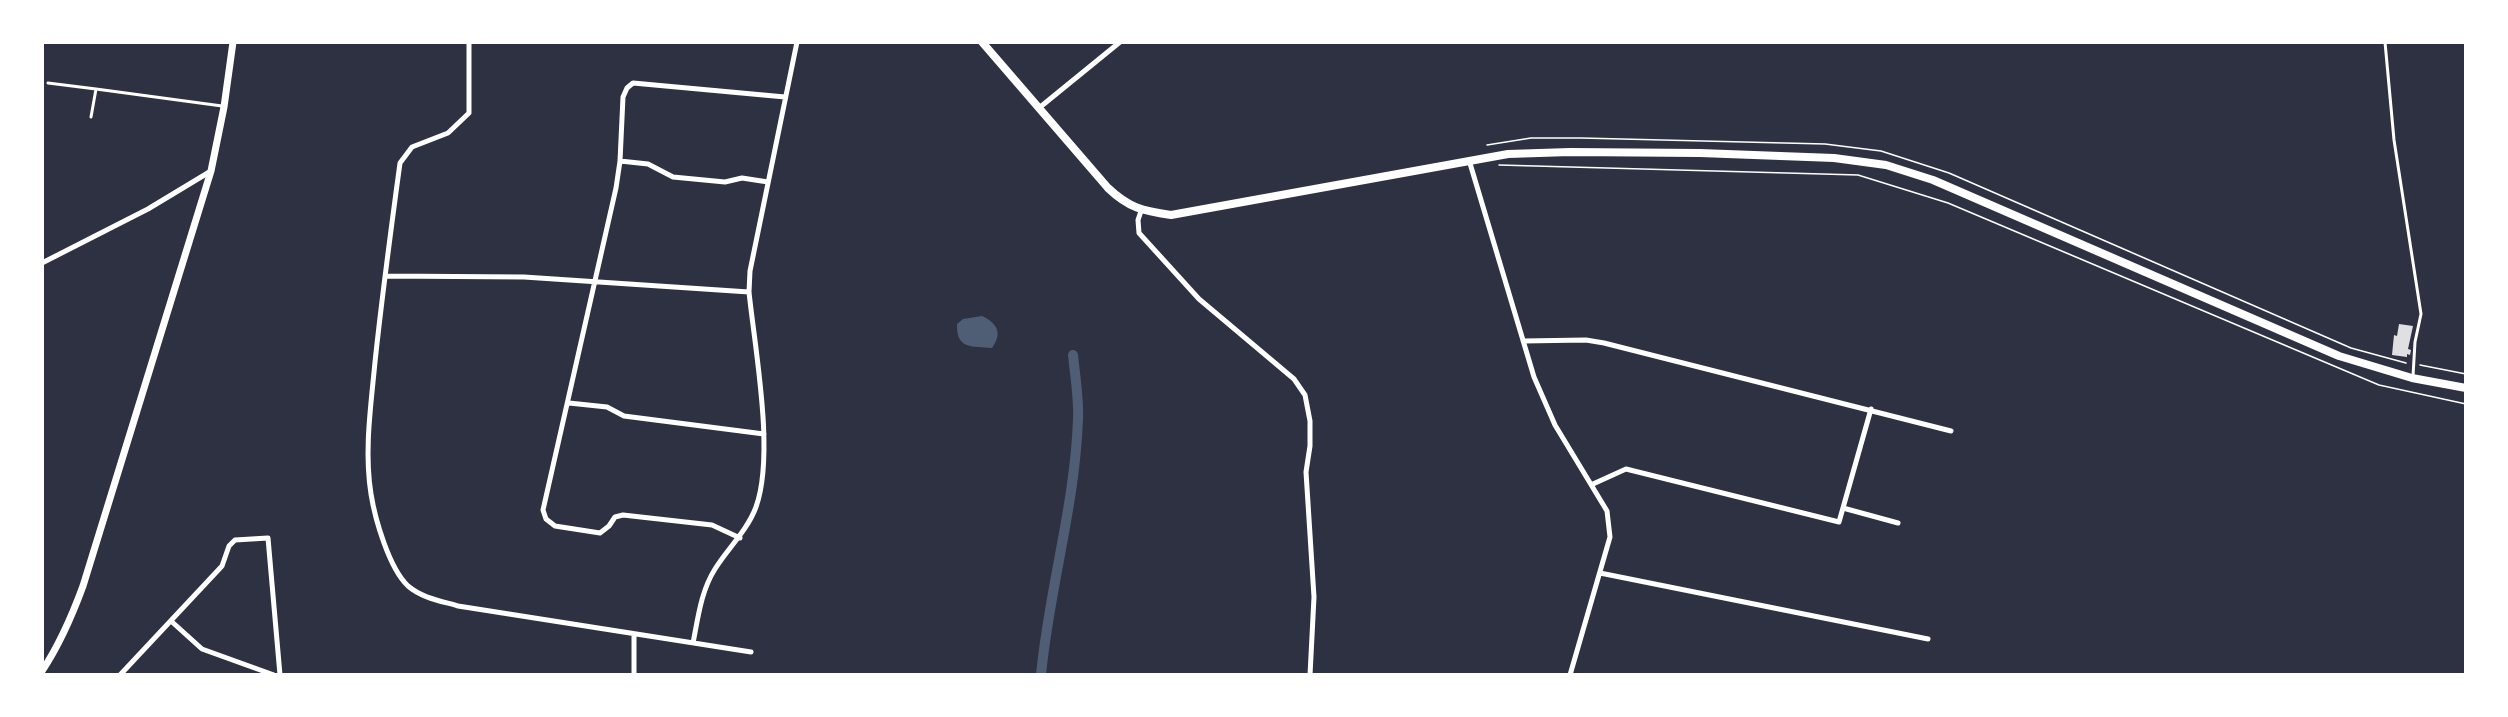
<!DOCTYPE html>
<style>
body{margin:0}
#map{position:relative;width:2508px;height:717px;overflow:hidden;background:#2d3142;font-family:Barlow,sans-serif}
canvas{display:block}
.frame{position:absolute;inset:0;border:44px solid #fff;pointer-events:none}
</style>
<div id="map">
<canvas width="2508" height="717"></canvas>
<div class="frame"></div>
</div>
<script>
const context = document.querySelector('canvas').getContext('2d');
context.lineJoin = 'round';
function paint(path, color) { context.fillStyle = color; context.fill(path, 'evenodd'); }
function trace(path, color, width, dash) { context.strokeStyle = color; context.lineWidth = width; context.lineCap = dash ? 'butt' : 'round'; context.setLineDash(dash || []); context.stroke(path); }
paint(new Path2D(`
 M982 316C997 323 1003 333 992 348 973 346 956 350 957 324L963 319Z`), '#4f5d75');
trace(new Path2D(`
 M1041 675C1049 589 1075 506 1078 419 1079 398 1075 376 1073 355`), '#4f5d75', 10);
paint(new Path2D(`
 M2399 324 2413 326 2408 349 2411 350 2410 355 2407 354V357L2392 355 2394 335 2397 336Z`), '#e0e0e3');
trace(new Path2D(`
 M1487 145 1531 138H1581L1825 144 1881 151 1949 173 2351 348 2406 363
 M1499 165 1858 175 1948 203 2379 385 2466 404
 M2420 365 2466 374`), '#fff', 1.5);
trace(new Path2D(`
 M2385 42 2394 140 2421 314 2415 342 2413 376
 M48 83 96 89
 M91 117 96 89 222 106`), '#fff', 3);
trace(new Path2D(`
 M469 42V113L448 133 412 147 400 163C391 229 382 296 375 362 371 405 364 451 371 494 375 519 389 568 408 586 422 598 441 601 458 606L751 652
 M1039 108 1120 42
 M1469 160 1534 377 1555 425 1607 511 1610 537 1570 675
 M620 161 648 164 673 177 725 182 742 178 768 182
 M1141 211 1138 220 1139 233 1199 299 1294 379 1305 395 1310 421V446L1306 472 1314 597 1310 675
 M42 263 148 209 211 171
 M385 276 524 277 749 292
 M1523 341 1586 340 1604 343 1951 431
 M569 403 607 407 624 416 764 434
 M1593 484 1626 469 1839 522 1871 409
 M1843 508 1898 523
 M740 538 712 525 623 515 615 517 609 526 600 533 555 526 546 519 543 510 616 188 620 161 623 97 627 88 633 83 785 97
 M1600 573 1928 639
 M171 621 202 649 274 675
 M634 634V675
 M693 643C698 618 701 591 715 569 728 548 747 531 756 507 775 454 755 350 749 292L750 271 797 42
 M120 675 222 566 229 546 235 540 268 538 280 675`), '#fff', 5);
trace(new Path2D(`
 M42 671C60 644 72 616 83 586L211 171 224 107 233 42`), '#fff', 7);
trace(new Path2D(`
 M982 42 1108 188C1129 208 1143 211 1171 215L1508 154 1570 152 1700 153 1834 158 1886 165 1933 180 2339 356 2412 378 2466 388`), '#fff', 8);
</script>
